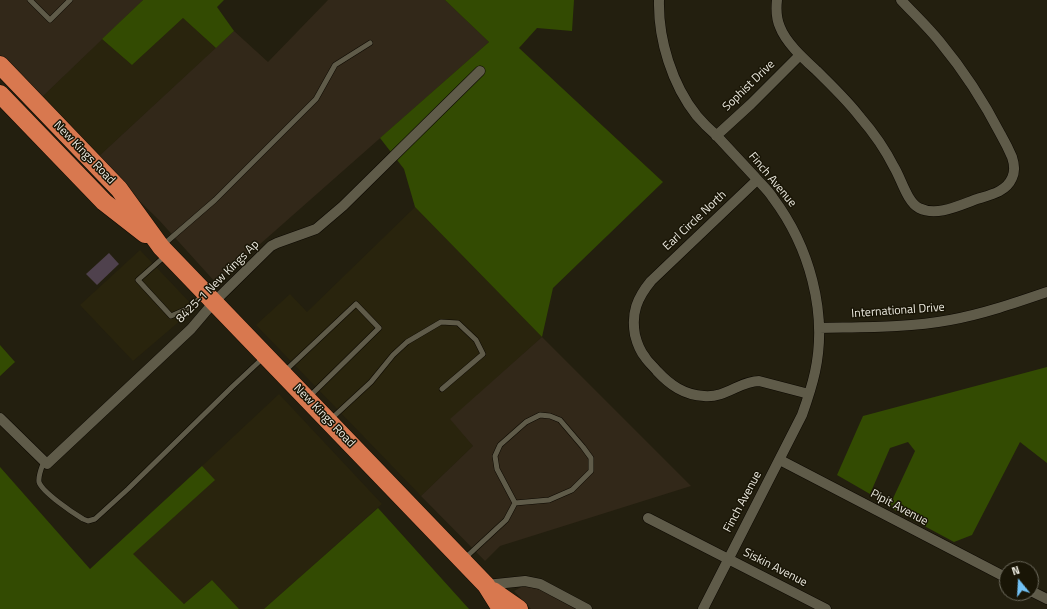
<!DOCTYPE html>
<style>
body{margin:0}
#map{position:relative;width:1047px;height:609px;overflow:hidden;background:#231f0f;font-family:"Titillium Web",sans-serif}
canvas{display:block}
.north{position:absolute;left:999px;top:561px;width:40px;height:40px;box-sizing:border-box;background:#191506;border:1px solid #6d6a5d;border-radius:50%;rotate:342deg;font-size:11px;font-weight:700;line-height:16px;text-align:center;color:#ebe9df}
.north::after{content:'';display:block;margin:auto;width:14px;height:18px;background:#71c1f5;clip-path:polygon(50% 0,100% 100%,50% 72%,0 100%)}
</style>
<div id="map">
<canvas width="1047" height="609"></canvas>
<div class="north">N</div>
</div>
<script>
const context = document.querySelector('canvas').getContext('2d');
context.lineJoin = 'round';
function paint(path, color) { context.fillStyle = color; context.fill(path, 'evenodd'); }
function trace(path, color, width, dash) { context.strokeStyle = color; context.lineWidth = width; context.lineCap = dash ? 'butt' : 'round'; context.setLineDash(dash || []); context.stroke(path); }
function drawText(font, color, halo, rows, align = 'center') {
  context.font = font + ' "Titillium Web",sans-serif'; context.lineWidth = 3; context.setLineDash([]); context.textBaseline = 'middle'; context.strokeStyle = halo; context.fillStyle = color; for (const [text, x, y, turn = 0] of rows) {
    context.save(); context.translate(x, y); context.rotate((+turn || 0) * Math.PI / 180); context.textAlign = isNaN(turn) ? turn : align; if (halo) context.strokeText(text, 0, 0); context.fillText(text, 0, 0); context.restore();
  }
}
paint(new Path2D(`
 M183 18 216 48 96 159 40 99 102 39 132 65Z
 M415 207 542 337 451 419 473 446 421 496 256 325 290 294 307 312Z
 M140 250 195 308 133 361 80 305Z
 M279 394 382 504 264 609H239L212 580 184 604 132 554 214 480 202 466Z`), '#29240d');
paint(new Path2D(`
 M0 0H143L40 99 0 57Z
 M328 0H445L489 42 216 283 158 219 96 159 234 31 268 62Z
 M542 337 691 486 500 546 485 561 421 496 473 446 450 419Z
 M525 585 542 590 579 609H531L514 591Z`), '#322819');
paint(new Path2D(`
 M143 0H224L217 7 234 31 216 48 183 18 132 65 102 39Z
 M445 0H574L572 31 537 28 519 48 663 182 553 288 542 337 415 207 404 169 380 138 489 42Z
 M0 345 15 362 0 376Z
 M1047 367V463L1020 442 972 535 954 542 889 507 915 451 908 442 890 448 870 494 837 475 863 416Z
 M202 466 215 480 133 554 184 604 212 580 239 609H0V467L90 569Z
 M378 508 469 609H264Z`), '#334b02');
paint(new Path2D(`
 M109 253 119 264 97 285 86 274Z`), '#4f414d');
const lane = new Path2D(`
 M30 0 50 20 70 0
 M163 245 215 200 316 99 335 65 370 43
 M165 256 138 280 171 316 189 308 203 295
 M285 371 356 304 379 328 309 397
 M331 419 371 382 393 355 407 342 441 322 458 323 476 340 483 354 442 389
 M44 461C42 467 38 475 39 482 42 492 73 513 83 519L88 521 95 519 128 489 232 387 263 358
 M464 559 506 520 515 503 497 469 495 456 500 445 526 422 540 415 550 416 560 420 583 447 591 458V471L572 490 549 500 515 503`);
const street = new Path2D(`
 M659 0C658 39 672 85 697 116 703 123 709 129 716 135 729 149 742 163 755 177 761 184 768 190 773 198 809 246 828 312 815 372 812 386 807 401 802 415L703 609
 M777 0C776 9 776 18 780 27 786 43 804 59 817 71 832 86 847 100 860 117 873 132 885 149 894 167 901 178 907 202 919 208 937 217 960 205 977 199 990 195 1006 192 1012 178 1015 172 1014 163 1012 157 1009 150 1005 142 1001 135 984 102 964 71 940 42 928 27 914 14 901 0
 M716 136 751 104 800 55
 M757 180 651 281C637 298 631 313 635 335 637 343 640 351 645 357 648 362 653 366 657 371 670 385 684 395 704 396 726 398 740 381 759 381L809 394
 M819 328C863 327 907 328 950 320 983 314 1015 303 1047 292
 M0 418 47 464 191 329 214 302 271 246 277 243 316 229 343 206 480 71
 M780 460 1007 578
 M648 518 826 609
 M486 585 525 581 540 584 587 609
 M1031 591 1047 599`);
const highway = new Path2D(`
 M0 65 119 189 161 247 486 585 501 609
 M0 94 104 202 145 234
 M493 591 519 609`);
trace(lane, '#0c0800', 6);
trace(street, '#0c0800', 11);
trace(highway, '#0c0800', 19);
trace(lane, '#5f5b49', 5);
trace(street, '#5f5b49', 10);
trace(highway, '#d8784f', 18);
drawText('12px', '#ebe9df', '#191506', [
 ["Sophist Drive",749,86,-44],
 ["New Kings Road",84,153,46],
 ["Finch Avenue",772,180,50],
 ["Earl Circle North",695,221,-43],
 ["8425-1 New Kings Ap",218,282,-45],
 ["International Drive",898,311,-4],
 ["New Kings Road",324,416,46],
 ["Finch Avenue",743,502,-62],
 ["Pipit Avenue",899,508,28],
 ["Siskin Avenue",775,568,27]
]);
</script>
